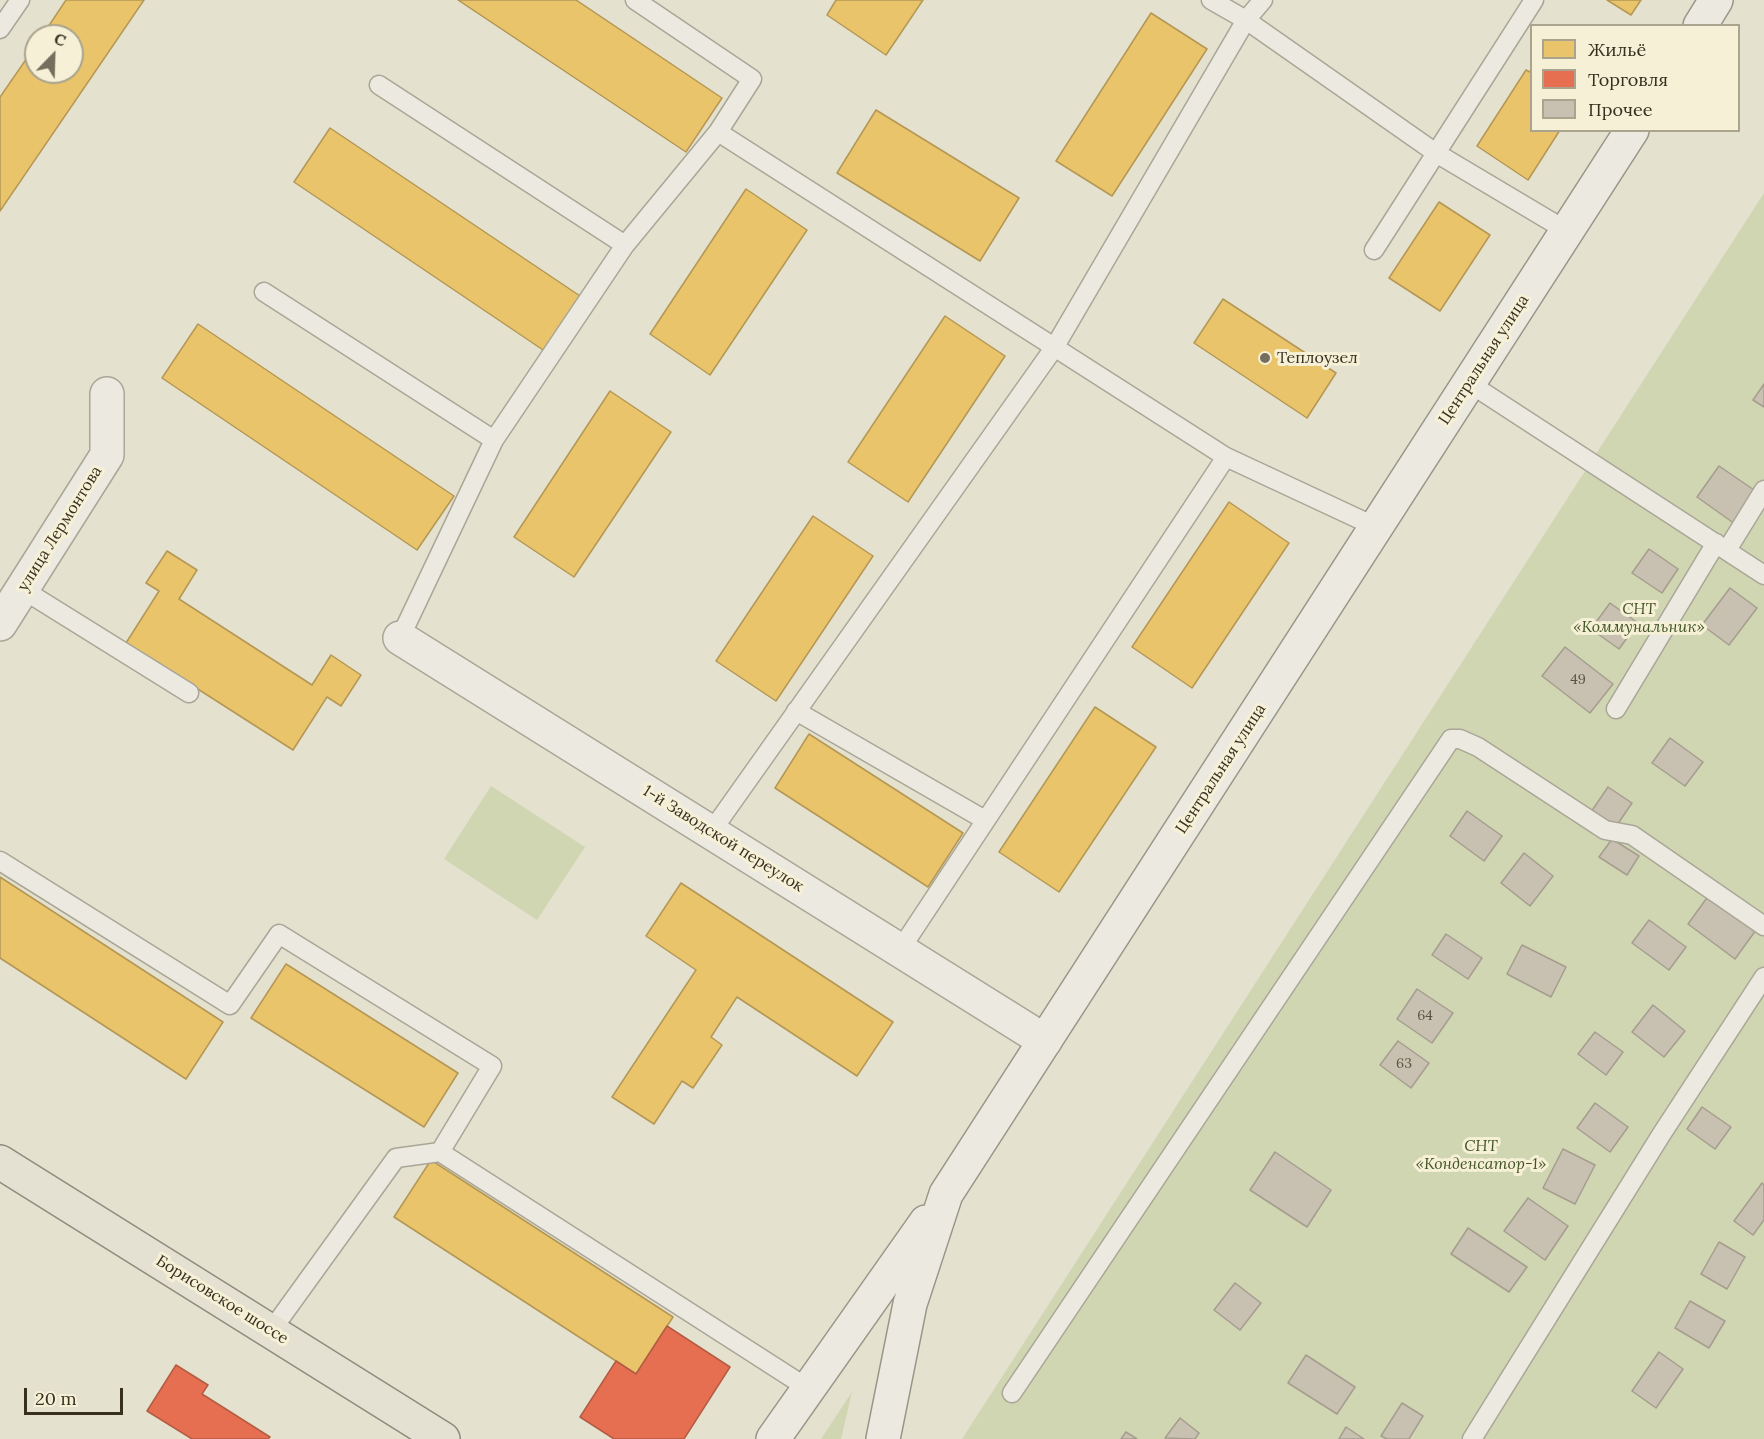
<!DOCTYPE html>
<meta charset="utf-8">
<style>
body{margin:0}
#map{position:relative;width:1764px;height:1439px;overflow:hidden;background:#e4e1cf;font-family:Lora,serif}
canvas{display:block}
.legend{position:absolute;left:1530px;top:24px;width:210px;height:108px;box-sizing:border-box;background:#f5f0d6;border:2px solid #aaa38d;margin:0;padding:8px 10px;list-style:none;font-size:18px;color:#392f20}
.legend li{display:flex;align-items:center;gap:12px;height:30px}
.legend b{width:30px;border:2px solid #aaa38d}
.north{position:absolute;left:24px;top:24px;width:60px;height:60px;box-sizing:border-box;background:#f5f0d6;border:2px solid #aaa38d;border-radius:50%;rotate:23deg;font-size:16px;font-weight:700;line-height:24px;text-align:center;color:#392f20}
.north::after{content:'';display:block;margin:auto;width:21px;height:27px;background:#756d5d;clip-path:polygon(50% 0,100% 100%,50% 72%,0 100%)}
.scale{position:absolute;left:24px;top:1388px;width:99px;height:27px;box-sizing:border-box;border:3px solid #392f20;border-top:0;padding-left:8px;font-size:18px;line-height:21px;white-space:nowrap;color:#392f20;-webkit-text-stroke:4px #f5f0d6;paint-order:stroke}
</style>
<div id="map">
<canvas width="1764" height="1439"></canvas>
<ul class="legend">
<li><b style="height:16px;background:#e9c46a"></b>Жильё</li>
<li><b style="height:16px;background:#e76f51"></b>Торговля</li>
<li><b style="height:16px;background:#c8c0b0"></b>Прочее</li>
</ul>
<div class="north">С</div>
<div class="scale">20 m</div>
</div>
<script>
const context = document.querySelector('canvas').getContext('2d');
context.lineJoin = 'round';
function paint(path, color) { context.fillStyle = color; context.fill(path, 'evenodd'); }
function trace(path, color, width, dash) { context.strokeStyle = color; context.lineWidth = width; context.lineCap = dash ? 'butt' : 'round'; context.setLineDash(dash || []); context.stroke(path); }
function drawText(font, color, halo, rows, align = 'center') {
  context.font = font + ' Lora,serif'; context.lineWidth = 6; context.setLineDash([]); context.textBaseline = 'middle'; context.strokeStyle = halo; context.fillStyle = color; for (const [text, x, y, turn = 0] of rows) {
    context.save(); context.translate(x, y); context.rotate((+turn || 0) * Math.PI / 180); context.textAlign = isNaN(turn) ? turn : align; if (halo) context.strokeText(text, 0, 0); context.fillText(text, 0, 0); context.restore();
  }
}
paint(new Path2D(`
 M1764 193V1439H962Z
 M491 786 585 847 537 920 444 859Z
 M852 1392 841 1439H821Z`), '#d0d5b2');
const homes = new Path2D(`
 M66 0H144L0 211V97L36 45V72H72V36H42Z
 M458 0H576L722 98 686 152Z
 M836 0H923L886 55 827 15Z
 M1607 0H1641L1631 15Z
 M1151 13 1207 49 1112 196 1056 161Z
 M1526 70 1532 73V130H1560L1528 180 1477 146Z
 M876 110 1019 198 980 261 837 173Z
 M330 128 586 300 549 354 294 182Z
 M746 189 807 230 710 375 650 334Z
 M1439 202 1490 235 1440 311 1389 278Z
 M1223 299 1336 373 1307 418 1194 343Z
 M945 316 1005 356 908 502 848 462Z
 M198 324 454 496 417 550 162 378Z
 M610 391 671 432 574 577 514 537Z
 M1229 502 1289 543 1192 688 1132 647Z
 M813 516 873 556 776 701 716 661Z
 M167 551 197 570 179 599 312 685 331 655 361 675 341 706 327 697 293 750 126 643 159 591 146 583Z
 M1095 707 1156 747 1059 892 999 852Z
 M809 734 963 833 928 887 775 788Z
 M0 877 223 1022 186 1079 0 958Z
 M681 883 893 1022 857 1076 737 997 711 1037 722 1045 693 1088 682 1081 654 1124 612 1097 696 970 646 936Z
 M286 964 458 1073 424 1127 251 1018Z
 M431 1160 673 1317 636 1374 394 1217Z`);
paint(homes, '#e9c46a');
trace(homes, '#b49754', 1.5);
const shops = new Path2D(`
 M667 1326 730 1367 684 1439H614L580 1417 616 1361 636 1374Z
 M176 1365 208 1385 202 1394 270 1437 268 1439H192L147 1411Z`);
paint(shops, '#e76f51');
trace(shops, '#b35c42', 1.5);
const building = new Path2D(`
 M1764 384V407L1753 400Z
 M1719 466 1757 492 1735 524 1697 497Z
 M1649 549 1678 569 1662 593 1632 573Z
 M1730 588 1757 608 1729 645 1702 625Z
 M1610 603 1638 623 1619 649 1591 629Z
 M1565 647 1613 684 1590 713 1542 676Z
 M1670 738 1703 762 1685 786 1652 763Z
 M1608 787 1632 803 1615 828 1591 812Z
 M1467 811 1502 836 1484 861 1450 836Z
 M1612 839 1639 856 1627 875 1599 857Z
 M1524 853 1553 876 1530 906 1501 883Z
 M1709 895 1756 930 1735 959 1688 924Z
 M1649 920 1686 947 1669 970 1632 943Z
 M1446 934 1482 958 1468 979 1432 955Z
 M1522 945 1566 967 1551 997 1507 974Z
 M1417 989 1453 1013 1432 1043 1397 1019Z
 M1653 1005 1685 1031 1664 1057 1632 1032Z
 M1595 1032 1623 1052 1606 1075 1578 1054Z
 M1398 1041 1429 1063 1411 1088 1380 1065Z
 M1595 1103 1628 1127 1610 1152 1577 1128Z
 M1702 1107 1731 1127 1715 1149 1687 1129Z
 M1563 1149 1595 1165 1575 1204 1543 1188Z
 M1275 1152 1331 1190 1307 1227 1250 1190Z
 M1762 1183 1764 1185V1220L1753 1235 1734 1221Z
 M1528 1198 1568 1226 1545 1260 1504 1231Z
 M1468 1228 1527 1267 1509 1292 1451 1254Z
 M1719 1242 1745 1257 1727 1289 1701 1274Z
 M1235 1283 1261 1303 1240 1330 1214 1310Z
 M1690 1301 1725 1321 1709 1348 1675 1328Z
 M1659 1352 1683 1369 1656 1408 1632 1391Z
 M1306 1355 1355 1387 1337 1414 1288 1383Z
 M1402 1403 1423 1416 1409 1439H1387L1381 1436Z
 M1180 1418 1199 1433 1195 1439 1165 1438Z
 M1346 1427 1364 1439H1339Z
 M1126 1432 1137 1439H1121Z`);
paint(building, '#c8c0b0');
trace(building, '#a59d8e', 1.5);
const lane = new Path2D(`
 M1211 0 1246 20 1436 153 1567 231
 M0 29 20 0
 M379 85 625 245
 M718 132 1226 457 1376 527
 M1374 250 1534 0
 M264 292 494 440
 M1469 383 1764 575
 M1727 550 1764 490
 M22 589 189 693
 M400 638 494 440 625 245 718 132 752 79 635 0
 M1616 709 1716 543
 M796 711 985 820
 M711 832 1054 348 1246 20 1263 0
 M0 861 230 1005 279 934 492 1066 440 1152 809 1389
 M900 950 1226 457
 M271 1331 396 1158 440 1152
 M1012 1393 1451 739H1460L1478 747 1605 830 1632 835 1764 926
 M1472 1439 1661 1135 1764 977`);
const street = new Path2D(`
 M0 624 107 455V394
 M400 638 1045 1041`);
const secondary = new Path2D(`
 M1700 26 1716 0
 M773 1439 926 1222
 M883 1439 910 1304 946 1194 1632 130`);
const primary = new Path2D(`
 M0 1162 443 1439`);
trace(lane, '#aaa697', 21);
trace(street, '#aaa697', 36);
trace(secondary, '#999588', 36);
trace(primary, '#8f8b7e', 36);
trace(lane, '#eceae0', 18);
trace(street, '#eceae0', 33);
trace(secondary, '#eceae0', 33);
trace(primary, '#e4e1d2', 33);
for (const [x, y, r, color] of [
 [1265,358,6,"#756d5d"]
]) { const dot = new Path2D(); dot.arc(x, y, r, 0, 2 * Math.PI); context.fillStyle = color; context.fill(dot); trace(dot, '#f5f0d6', 2); }
drawText('14px', '#5d5344', null, [
 ["49",1578,680],
 ["64",1425,1016],
 ["63",1404,1064]
]);
drawText('16px', '#392f20', '#f5f0d6', [
 ["Теплоузел",1277,358]
], 'left');
drawText('16px', '#392f20', '#f5f0d6', [
 ["Центральная улица",1484,360,-57],
 ["улица Лермонтова",60,529,-58],
 ["Центральная улица",1221,769,-57],
 ["1-й Заводской переулок",723,839,32],
 ["Борисовское шоссе",222,1300,32]
]);
drawText('italic 16px', '#435527', '#f5f0d6', [
 ["СНТ",1639,609],
 ["«Коммунальник»",1639,627],
 ["СНТ",1481,1146],
 ["«Конденсатор-1»",1481,1164]
]);
</script>
